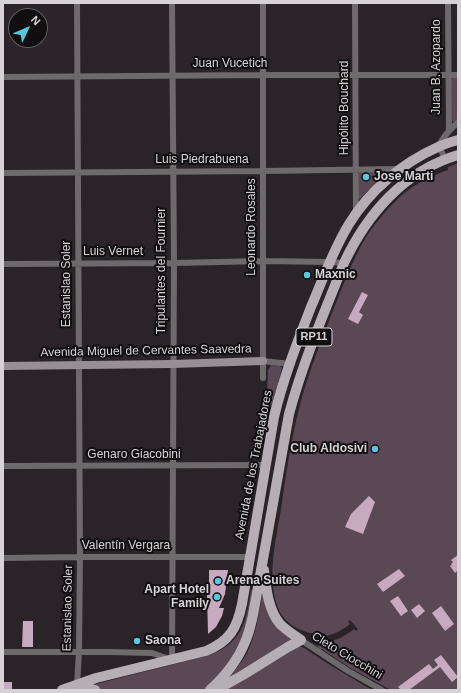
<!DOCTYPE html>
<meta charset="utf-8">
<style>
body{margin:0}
#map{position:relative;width:461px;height:693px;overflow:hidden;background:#2a2328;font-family:Arial,sans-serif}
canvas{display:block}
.frame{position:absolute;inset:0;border:4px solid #d7d2d6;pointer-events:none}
.north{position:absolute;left:8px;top:8px;width:40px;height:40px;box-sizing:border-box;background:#110e10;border:1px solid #605c5f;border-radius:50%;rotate:46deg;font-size:11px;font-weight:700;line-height:16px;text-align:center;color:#d7d2d6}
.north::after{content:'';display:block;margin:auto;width:14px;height:18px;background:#55cadf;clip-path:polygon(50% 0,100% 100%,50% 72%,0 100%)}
</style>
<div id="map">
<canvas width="461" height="693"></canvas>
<div class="frame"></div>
<div class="north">N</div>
</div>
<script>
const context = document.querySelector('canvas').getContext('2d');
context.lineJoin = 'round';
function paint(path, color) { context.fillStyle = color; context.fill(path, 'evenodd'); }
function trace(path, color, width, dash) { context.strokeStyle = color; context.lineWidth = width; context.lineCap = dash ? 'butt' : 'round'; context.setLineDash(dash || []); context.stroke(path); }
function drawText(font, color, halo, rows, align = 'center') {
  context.font = font + ' Arial,sans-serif'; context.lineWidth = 4; context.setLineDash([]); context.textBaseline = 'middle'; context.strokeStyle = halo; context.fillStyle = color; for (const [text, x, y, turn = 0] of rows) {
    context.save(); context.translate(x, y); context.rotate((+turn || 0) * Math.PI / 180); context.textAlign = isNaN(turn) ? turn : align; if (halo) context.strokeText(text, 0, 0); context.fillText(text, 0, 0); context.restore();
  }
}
paint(new Path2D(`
 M453 78H458V119L453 122 452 121 451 79Z
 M458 163V690H391L350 668 322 649 320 650 317 645 319 642C336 641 341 639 354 629L356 631 358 629 350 620 348 622 350 624C341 631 333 635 322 637V634C302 634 283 624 277 605 267 574 276 540 281 509 286 474 291 439 300 405 308 372 322 340 334 308 344 284 353 257 368 234 381 216 399 194 419 183 424 180 430 178 435 176V175L448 170V167Z
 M359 171 385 172V173L358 201Z
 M271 365H272L280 366 282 368 271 408 269 407 272 393 267 392 268 370Z
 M251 590H252C250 607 248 625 241 641 233 660 218 676 204 690H102L88 686 207 656C242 644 246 623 251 590Z
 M263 593 295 641 230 678V676C236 669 242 662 247 653 256 635 259 614 262 594Z
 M299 646 304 648 330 665 372 690H223Z`), '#5a4855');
paint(new Path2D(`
 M362 292 368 295 359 312 363 315 358 324 348 319Z
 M369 496 375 502 363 534 345 527 351 514Z
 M458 555V572L457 571 455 573 450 566 452 565 451 564 453 562 451 560Z
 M399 569 405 576 383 592 377 584Z
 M209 570H228L225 594 219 608H224L222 616 216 627 208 634 207 594H209Z
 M398 596 408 611 401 616 390 601Z
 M419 604 425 611 417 618 411 610Z
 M441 606 454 624 445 631 432 613Z
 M23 621H33V647H22Z
 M441 655 458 677 452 682 440 667 409 690H401L398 687 429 664 433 669 438 665 434 660Z
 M3 682H12V690H3Z`), '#c8aac0');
trace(new Path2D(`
 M77 3 80 557 79 652 77 685
 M263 3V378
 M355 3 356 213
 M448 3 449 131
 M3 77 263 75H458
 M445 159 439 146C443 136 450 130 458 122
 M3 173 263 171 399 169
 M3 264 174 263 263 261 329 262 344 263
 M263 361 290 364
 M3 466 266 465
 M3 558 80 557H250
 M301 640 348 671 382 690
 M3 652H110L152 653 172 660 174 263 172 3`), '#6e6a6c', 6);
trace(new Path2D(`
 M3 366 173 364 263 361`), '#969095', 8);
trace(new Path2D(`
 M77 685 95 690
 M62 690 96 678 206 651C230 641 237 628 242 604L274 417C283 379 297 343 311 307 323 279 333 250 349 224 370 190 402 163 438 147 444 144 451 142 458 140
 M210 690C224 677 238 660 245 642 249 634 251 624 253 615L289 414C303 362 324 313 344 263 367 214 404 171 458 155
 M216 690 243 675 288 647 301 640C294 635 286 630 280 624 268 610 266 587 264 570`), '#b6aeb4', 10);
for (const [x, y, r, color] of [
 [366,177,4,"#55cadf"],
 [307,275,4,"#55cadf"],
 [375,449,4,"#55cadf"],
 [218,581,4,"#55cadf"],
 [217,597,4,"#55cadf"],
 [137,641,4,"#55cadf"]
]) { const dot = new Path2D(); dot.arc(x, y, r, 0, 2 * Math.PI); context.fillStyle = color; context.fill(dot); trace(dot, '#110e10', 1.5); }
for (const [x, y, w] of [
 [314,337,36]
]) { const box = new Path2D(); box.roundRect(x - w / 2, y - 9, w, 18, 3); context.fillStyle = '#110e10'; context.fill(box); trace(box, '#d7d2d6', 1); }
drawText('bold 11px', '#d7d2d6', null, [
 ["RP11",314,337]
]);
drawText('12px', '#d7d2d6', '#110e10', [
 ["Juan Vucetich",230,64],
 ["Juan B. Azopardo",437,67,-90],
 ["Hipólito Bouchard",345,108,-90],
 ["Luis Piedrabuena",202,160],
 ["Leonardo Rosales",252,227,-90],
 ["Luis Vernet",113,252],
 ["Tripulantes del Fournier",162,271,-90],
 ["Estanislao Soler",67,284,-90],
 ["Avenida Miguel de Cervantes Saavedra",146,351,-1],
 ["Genaro Giacobini",134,455],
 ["Avenida de los Trabajadores",254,465,-79],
 ["Valentín Vergara",126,546],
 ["Estanislao Soler",68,608,-89],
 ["Cleto Ciocchini",347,656,31]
]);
drawText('bold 12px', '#d7d2d6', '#110e10', [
 ["Jose Marti",374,177],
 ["Maxnic",315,275],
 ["Club Aldosivi",367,449,"right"],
 ["Arena Suites",226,581],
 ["Apart Hotel",209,590,"right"],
 ["Family",209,604,"right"],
 ["Saona",145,641]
], 'left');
</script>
